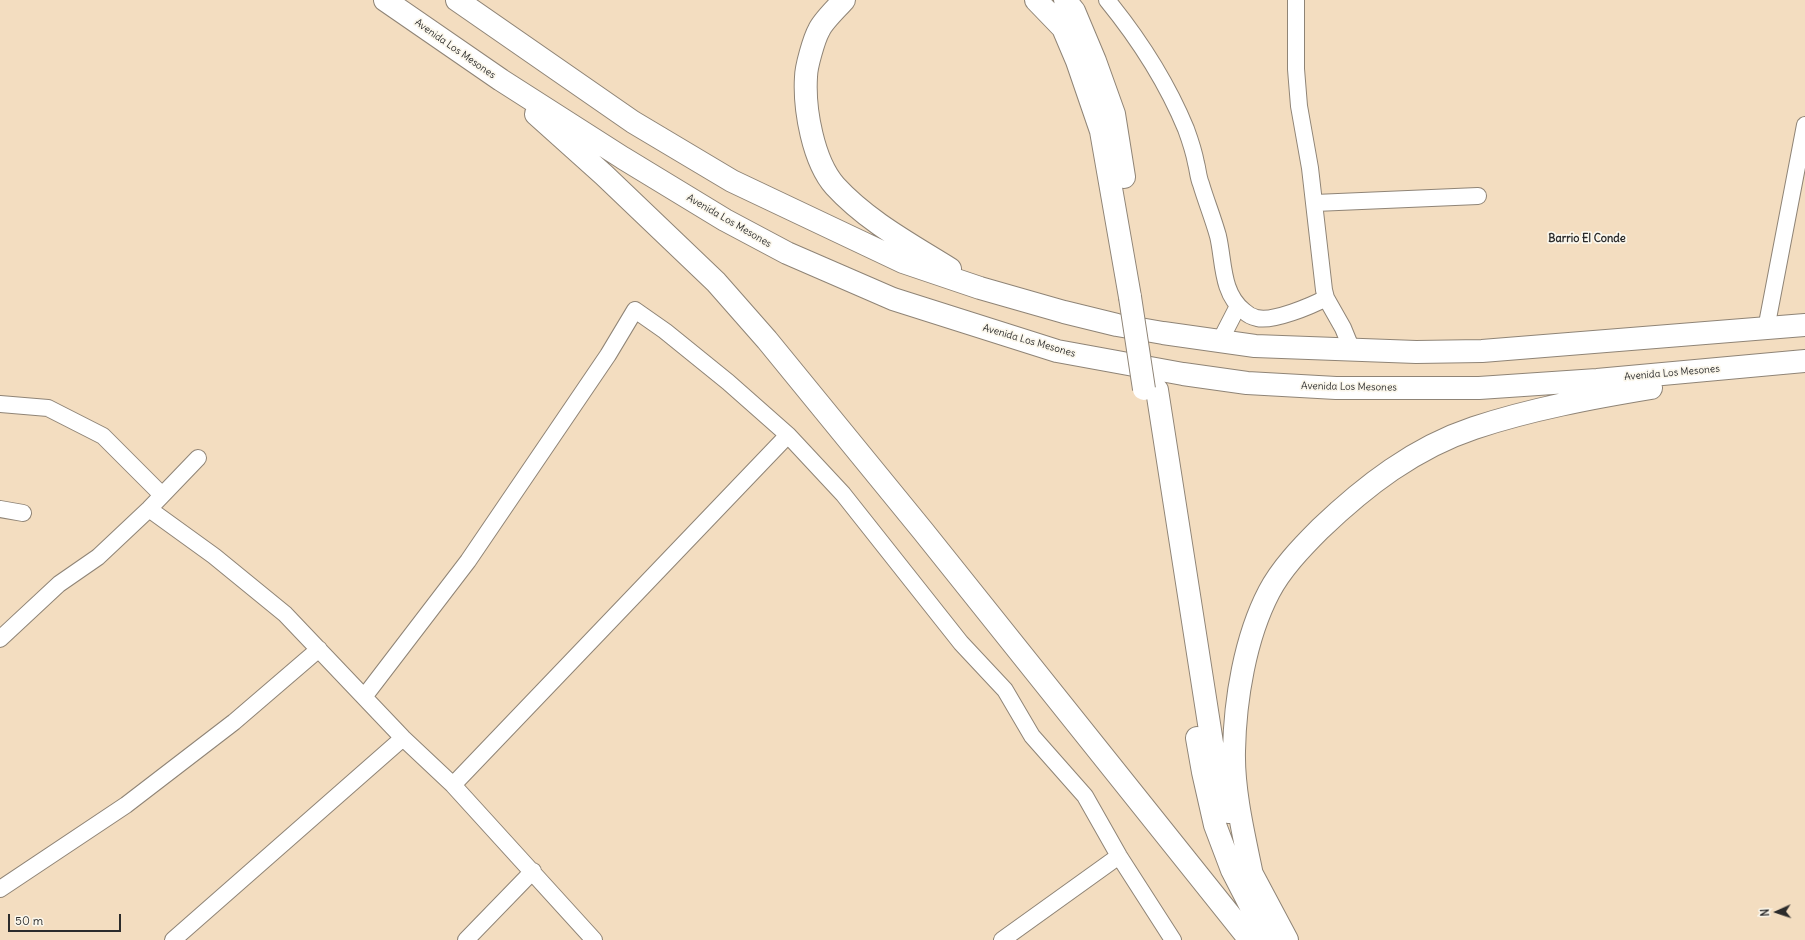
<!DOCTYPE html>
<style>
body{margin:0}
#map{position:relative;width:1805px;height:940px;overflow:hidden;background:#f3ddc0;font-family:Delius,sans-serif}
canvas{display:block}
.north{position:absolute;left:1757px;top:892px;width:40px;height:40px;-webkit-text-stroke:3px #fbf7ec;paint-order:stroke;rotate:267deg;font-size:11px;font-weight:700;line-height:16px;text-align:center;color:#2b2b2b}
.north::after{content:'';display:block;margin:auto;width:14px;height:18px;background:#2b2b2b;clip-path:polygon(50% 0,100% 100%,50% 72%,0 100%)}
.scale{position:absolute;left:8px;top:914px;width:113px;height:18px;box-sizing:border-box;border:2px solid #2b2b2b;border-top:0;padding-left:5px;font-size:12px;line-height:14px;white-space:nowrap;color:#2b2b2b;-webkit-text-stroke:3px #fbf7ec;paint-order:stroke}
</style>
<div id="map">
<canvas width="1805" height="940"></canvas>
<div class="north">N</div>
<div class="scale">50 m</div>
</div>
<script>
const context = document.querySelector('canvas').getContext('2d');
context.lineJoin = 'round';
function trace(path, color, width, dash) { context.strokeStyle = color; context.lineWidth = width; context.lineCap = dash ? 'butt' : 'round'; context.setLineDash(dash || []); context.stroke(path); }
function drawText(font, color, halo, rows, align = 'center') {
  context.font = font + ' Delius,sans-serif'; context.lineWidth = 3.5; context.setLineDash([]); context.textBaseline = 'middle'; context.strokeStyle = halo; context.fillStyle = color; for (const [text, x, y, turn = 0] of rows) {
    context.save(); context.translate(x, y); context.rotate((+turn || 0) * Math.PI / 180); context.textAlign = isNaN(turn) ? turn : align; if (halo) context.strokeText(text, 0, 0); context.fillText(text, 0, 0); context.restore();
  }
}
const minor = new Path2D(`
 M1107 0C1138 38 1167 83 1186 129 1190 140 1194 152 1196 163 1198 170 1198 177 1201 184 1206 201 1213 218 1218 236 1224 261 1221 293 1244 311 1247 314 1252 317 1257 318 1273 322 1311 306 1326 298
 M1296 0V69L1299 106 1310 168 1324 290 1326 298 1343 328 1352 350
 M1315 203 1478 196
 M1766 329 1805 125
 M1220 341 1238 306
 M0 404 48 408 103 436 162 495
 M0 509 23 513
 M149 509 214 556 285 614 403 738 453 785 594 940
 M0 639 59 584 98 557 149 509 198 458
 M364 697 468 561 608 355 635 310 665 331 728 382 788 435 843 494 961 643 1005 690 1032 736 1085 796 1119 856 1173 940
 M453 785 788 435
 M0 889 126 805 234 722 319 649
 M173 940 403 738
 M466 940 533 871
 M1002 940 1119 856`);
const trunk = new Path2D(`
 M385 0 501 80 623 158 725 220 787 253 893 299 1057 351 1183 374 1247 383 1336 388H1479L1597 380 1805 361
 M457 0 633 122 732 181 903 262 980 288 1064 312 1117 325 1163 333 1255 346 1416 352 1482 351 1805 325
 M844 0C837 8 823 21 819 30 814 39 806 67 806 77 804 109 813 161 835 186 867 221 910 244 950 269
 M1036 0 1063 28 1077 61 1101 131 1130 297
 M1065 0 1074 11 1095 61 1114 114 1124 177
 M536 114 604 175 716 282 767 340 923 531 1250 940
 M1157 390 1212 743 1228 812
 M1197 738 1203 772 1215 825 1232 870 1268 940
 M1246 863 1287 940
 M1252 875C1244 836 1233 791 1234 751 1235 700 1245 638 1269 592 1281 569 1301 548 1320 529 1365 486 1414 448 1474 428 1531 409 1591 398 1651 388`);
trace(minor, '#8f8476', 18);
trace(trunk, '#8f8476', 24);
trace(minor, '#fff', 16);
trace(trunk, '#fff', 22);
const trunkBridge = new Path2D(`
 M1130 297 1144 389`);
trace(trunkBridge, '#8f8476', 24, []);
trace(trunkBridge, '#fff', 22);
drawText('10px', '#2b2b2b', '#fbf7ec', [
 ["Avenida Los Mesones",455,49,35],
 ["Avenida Los Mesones",729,221,30],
 ["Avenida Los Mesones",1029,341,16],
 ["Avenida Los Mesones",1672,373,-5],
 ["Avenida Los Mesones",1349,387,1]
]);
drawText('bold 11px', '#2b2b2b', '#fbf7ec', [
 ["Barrio El Conde",1587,239]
]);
</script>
